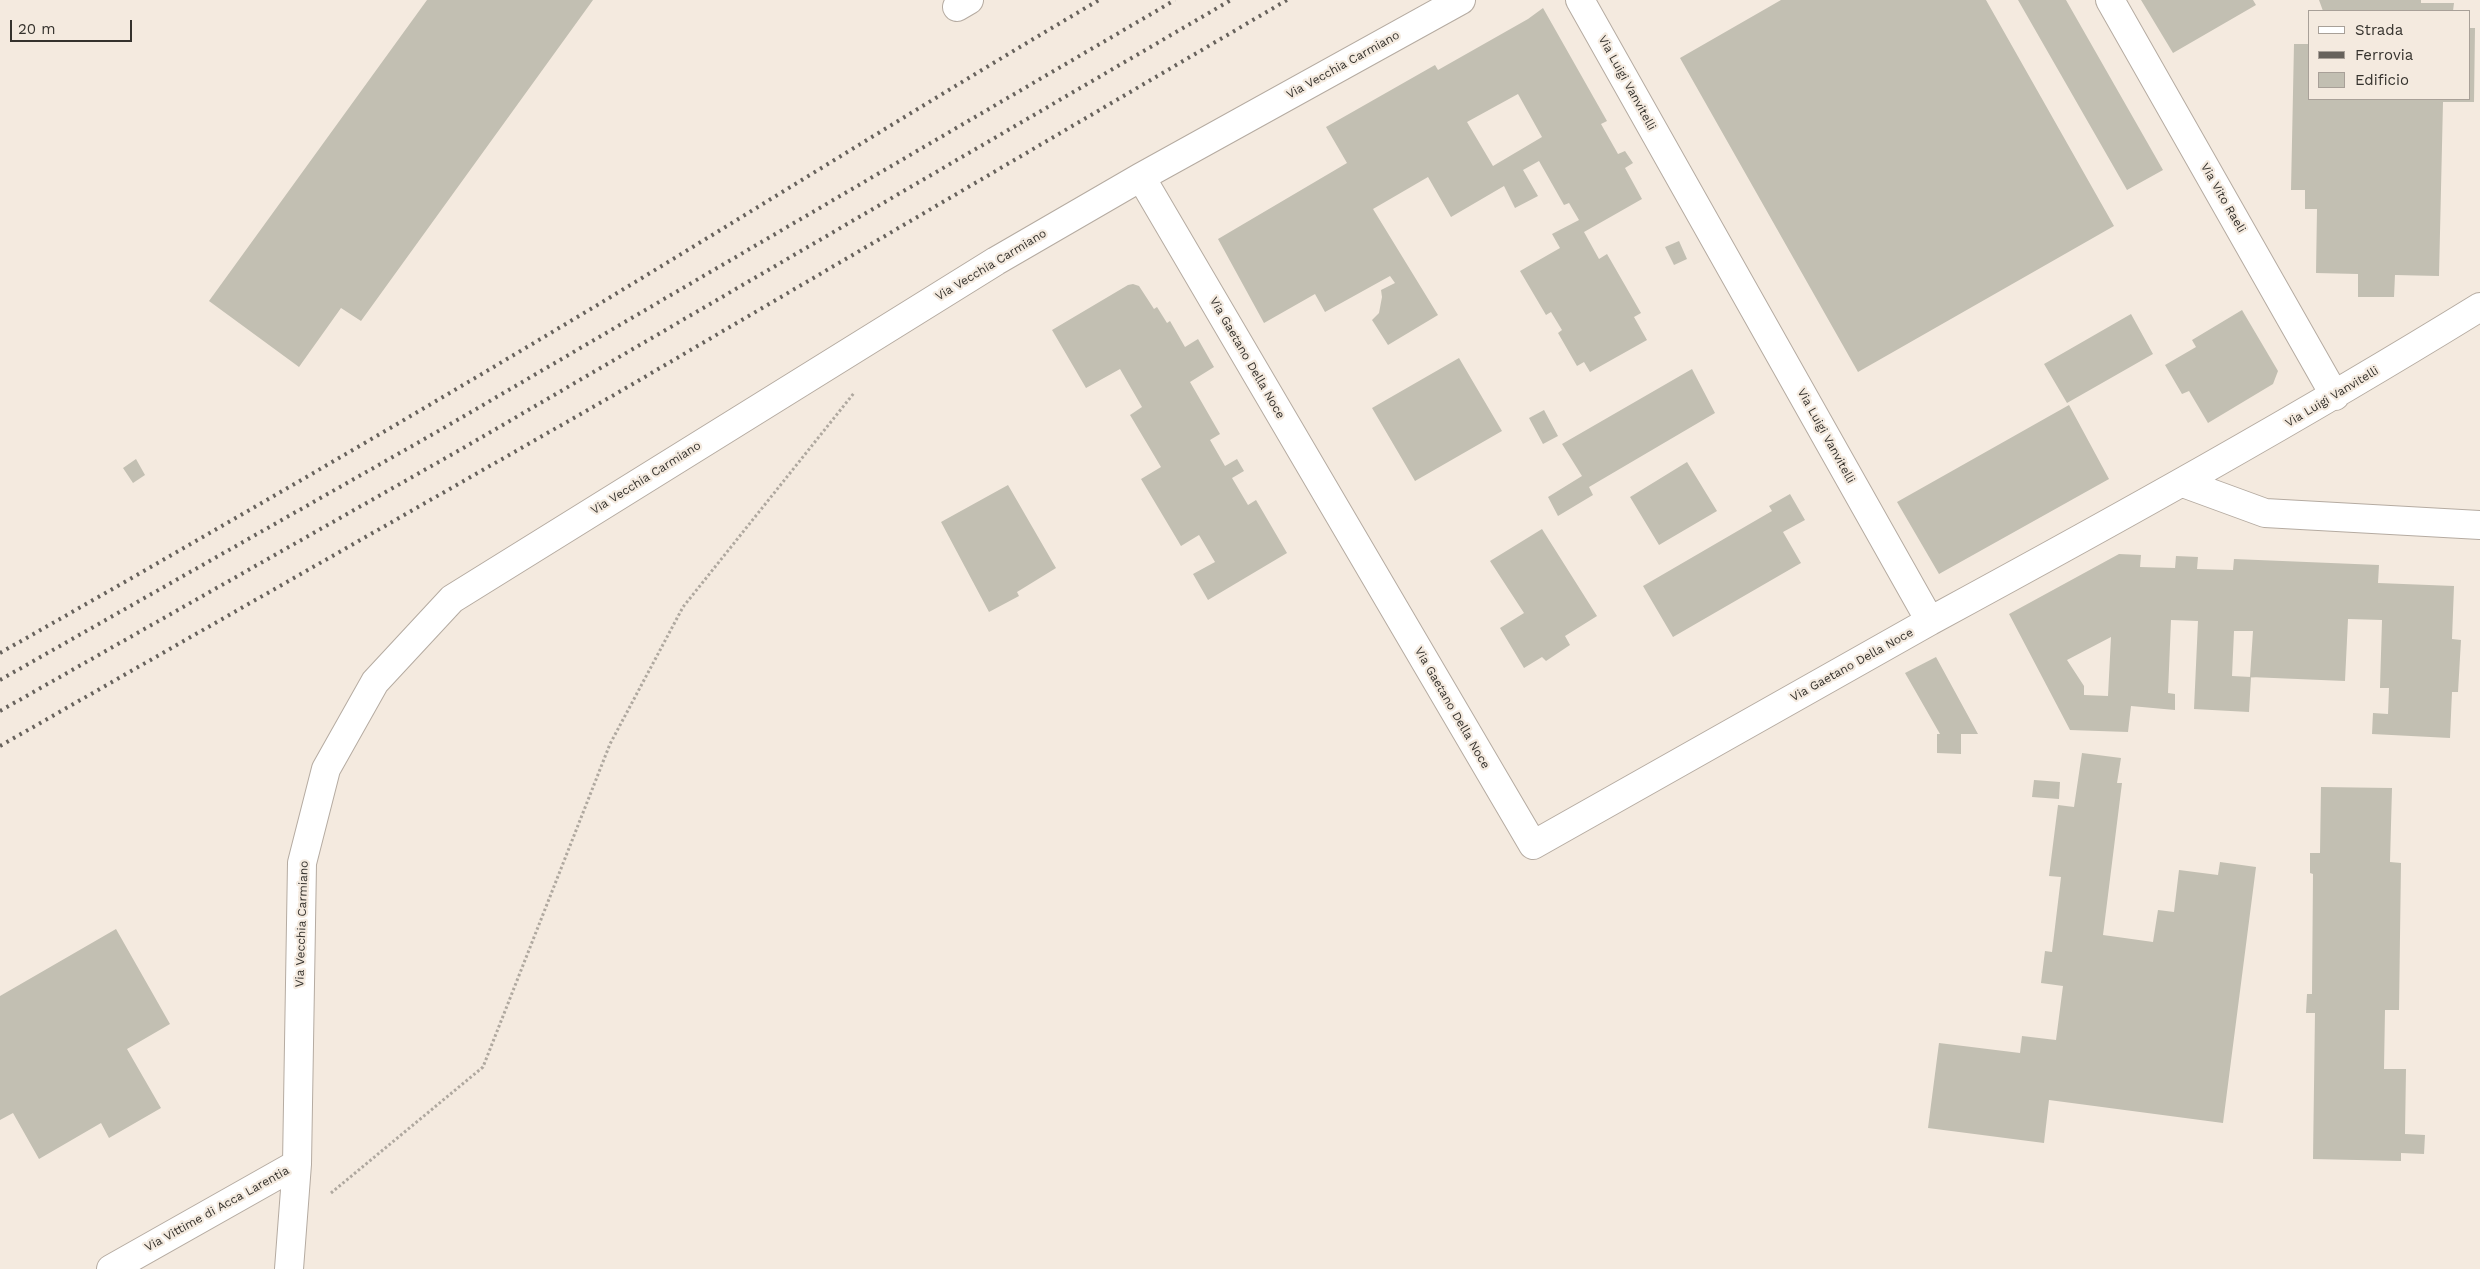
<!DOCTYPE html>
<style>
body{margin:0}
#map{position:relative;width:2480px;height:1269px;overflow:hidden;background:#f4eadf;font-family:"Work Sans",sans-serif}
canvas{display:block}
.legend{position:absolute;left:2308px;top:10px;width:162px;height:90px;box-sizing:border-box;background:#f4eadf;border:1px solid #a8a098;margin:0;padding:6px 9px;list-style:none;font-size:15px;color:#35322d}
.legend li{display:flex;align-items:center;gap:10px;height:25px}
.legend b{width:25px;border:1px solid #a8a098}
.scale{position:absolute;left:10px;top:20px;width:122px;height:22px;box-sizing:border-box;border:2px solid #35322d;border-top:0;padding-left:6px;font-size:15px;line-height:18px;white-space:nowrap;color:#35322d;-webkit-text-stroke:4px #f4eadf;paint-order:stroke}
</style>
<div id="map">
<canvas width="2480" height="1269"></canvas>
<ul class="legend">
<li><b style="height:6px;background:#fff"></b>Strada</li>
<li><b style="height:6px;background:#67625c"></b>Ferrovia</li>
<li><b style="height:14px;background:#c2bfb2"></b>Edificio</li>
</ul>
<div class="scale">20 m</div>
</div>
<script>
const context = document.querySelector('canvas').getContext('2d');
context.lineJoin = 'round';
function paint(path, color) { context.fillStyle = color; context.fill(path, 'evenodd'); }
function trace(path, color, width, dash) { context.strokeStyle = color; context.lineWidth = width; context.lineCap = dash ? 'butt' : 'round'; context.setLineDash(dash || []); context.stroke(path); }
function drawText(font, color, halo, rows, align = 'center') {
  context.font = font + ' "Work Sans",sans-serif'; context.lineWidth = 4.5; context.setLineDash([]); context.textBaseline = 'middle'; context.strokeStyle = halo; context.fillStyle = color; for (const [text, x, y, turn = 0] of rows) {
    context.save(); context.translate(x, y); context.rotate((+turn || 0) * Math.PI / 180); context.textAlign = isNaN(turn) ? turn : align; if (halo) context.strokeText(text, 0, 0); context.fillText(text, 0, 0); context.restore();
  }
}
paint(new Path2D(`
 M427 0H593L361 321 341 308 299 367 209 301Z
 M1781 0H1986L2114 226 1858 372 1680 58Z
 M2018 0H2066L2163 170 2127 190Z
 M2141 0H2253L2256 5 2173 53Z
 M2319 0H2421V3H2454L2453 11H2323Z
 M1543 8 1607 121 1601 124 1618 154 1625 151 1633 163 1625 168 1642 199 1584 232 1599 259 1607 254 1641 313 1634 317 1647 340 1590 372 1584 362 1577 366 1558 333 1562 330 1551 312 1546 315 1520 271 1560 248 1552 234 1579 220 1569 203 1564 205 1539 161 1523 170 1538 196 1515 208 1504 186 1451 217 1428 177 1373 209 1438 315 1388 345 1372 320 1379 313 1382 297 1381 290 1395 283 1390 276 1325 312 1315 294 1264 323 1218 239 1347 163 1326 127 1435 65 1438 70 1528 19ZM1518 94 1542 137 1493 166 1467 122Z
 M2469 28H2475L2474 102H2443L2439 276 2395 275 2394 297H2358V274L2316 273 2317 209H2305V190H2291L2294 44H2309V99H2469Z
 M1679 241 1687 259 1674 265 1665 247Z
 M1133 284 1139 286 1154 309 1157 307 1167 323 1170 321 1185 347 1198 339 1214 367 1190 382 1220 434 1210 440 1225 466 1237 459 1244 471 1232 478 1248 505 1256 500 1287 553 1208 600 1193 574 1215 562 1199 535 1181 546 1141 479 1161 467 1130 415 1142 407 1120 369 1086 388 1052 330 1128 285Z
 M2242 310 2278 371 2273 384 2208 423 2189 391 2182 394 2165 365 2196 347 2192 340Z
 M2131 314 2153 354 2067 403 2044 364Z
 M1459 358 1502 431 1415 481 1372 408Z
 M1692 369 1715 413 1589 487 1593 495 1558 516 1548 497 1582 476 1562 444Z
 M2069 405 2109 479 1939 574 1897 502Z
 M1544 410 1558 436 1543 444 1529 418Z
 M136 459 145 475 133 483 123 468Z
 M1687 462 1717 511 1659 545 1630 497Z
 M1008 485 1056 568 1017 592 1019 596 989 612 941 522Z
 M1790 494 1805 520 1783 532 1801 563 1673 637 1643 586 1772 511 1769 506Z
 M1542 529 1597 616 1565 636 1570 645 1546 661 1542 657 1524 668 1500 628 1524 613 1490 561Z
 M2119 554 2141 555 2140 567 2175 568 2176 556 2198 557 2197 569 2233 570 2234 559 2379 565 2378 583 2454 586 2452 639 2461 640 2458 692H2452L2450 738 2372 734 2373 713 2388 714 2389 688H2380L2382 620 2348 619 2345 681 2250 677 2253 631H2234L2232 676 2251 677 2249 712 2194 709 2198 621 2171 620 2168 693 2175 694V710L2131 706 2128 732 2070 730 2009 614ZM2111 637 2108 696 2084 695V686L2067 660Z
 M1936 657 1978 734H1961V754L1937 753V734H1940L1905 673Z
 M2082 753 2121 758 2117 783H2122L2103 935 2153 942 2158 910 2174 912 2179 870 2218 875 2220 862 2256 867 2223 1123 2049 1100 2044 1143 1928 1128 1939 1043 2020 1053 2022 1036 2056 1040 2063 986 2041 983 2045 951 2052 952 2061 877 2049 876 2058 805 2074 807Z
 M2034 780 2060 782 2059 799 2032 797Z
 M2321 787 2392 788 2390 862 2401 863 2399 1010H2385L2384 1069H2406L2405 1134 2425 1135 2424 1154 2401 1153V1161L2313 1159 2315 1013H2306L2307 994H2312L2313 874 2310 873V853H2320Z
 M116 929 170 1024 127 1049 161 1108 109 1138 101 1123 39 1159 13 1113 0 1120V996Z`), '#c2bfb2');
const minor = new Path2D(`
 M1580 0 1930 621C2116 520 2300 418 2480 307
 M2110 0 2335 396
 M957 7 969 0
 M1141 177 1533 845 1930 621
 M2183 483 2265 513 2480 525
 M111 1269 297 1164
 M289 1269 297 1164 302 863 326 769 375 682 452 599 996 261 1141 177 1461 0`);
trace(minor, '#b5aba1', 30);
trace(new Path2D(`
 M331 1193 483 1067 610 744 683 607 854 393`), '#afa89f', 3, [2.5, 2.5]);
trace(minor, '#fff', 28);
trace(new Path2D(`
 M0 653C201 539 401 423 599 304 766 203 931 99 1099 0
 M0 680 442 429 1175 0
 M0 711 465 447 1231 0
 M0 746 614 395 1287 0`), '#67625c', 4, [2.5, 5]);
drawText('12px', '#35322d', '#f4eadf', [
 ["Via Vecchia Carmiano",1343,65,-29],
 ["Via Luigi Vanvitelli",1627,83,61],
 ["Via Vito Raeli",2223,198,60],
 ["Via Vecchia Carmiano",991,265,-31],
 ["Via Gaetano Della Noce",1247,358,60],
 ["Via Luigi Vanvitelli",2332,397,-31],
 ["Via Luigi Vanvitelli",1826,436,61],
 ["Via Vecchia Carmiano",646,478,-32],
 ["Via Gaetano Della Noce",1852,665,-29],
 ["Via Gaetano Della Noce",1452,708,60],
 ["Via Vecchia Carmiano",302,924,-88],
 ["Via Vittime di Acca Larentia",217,1209,-29]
]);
</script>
